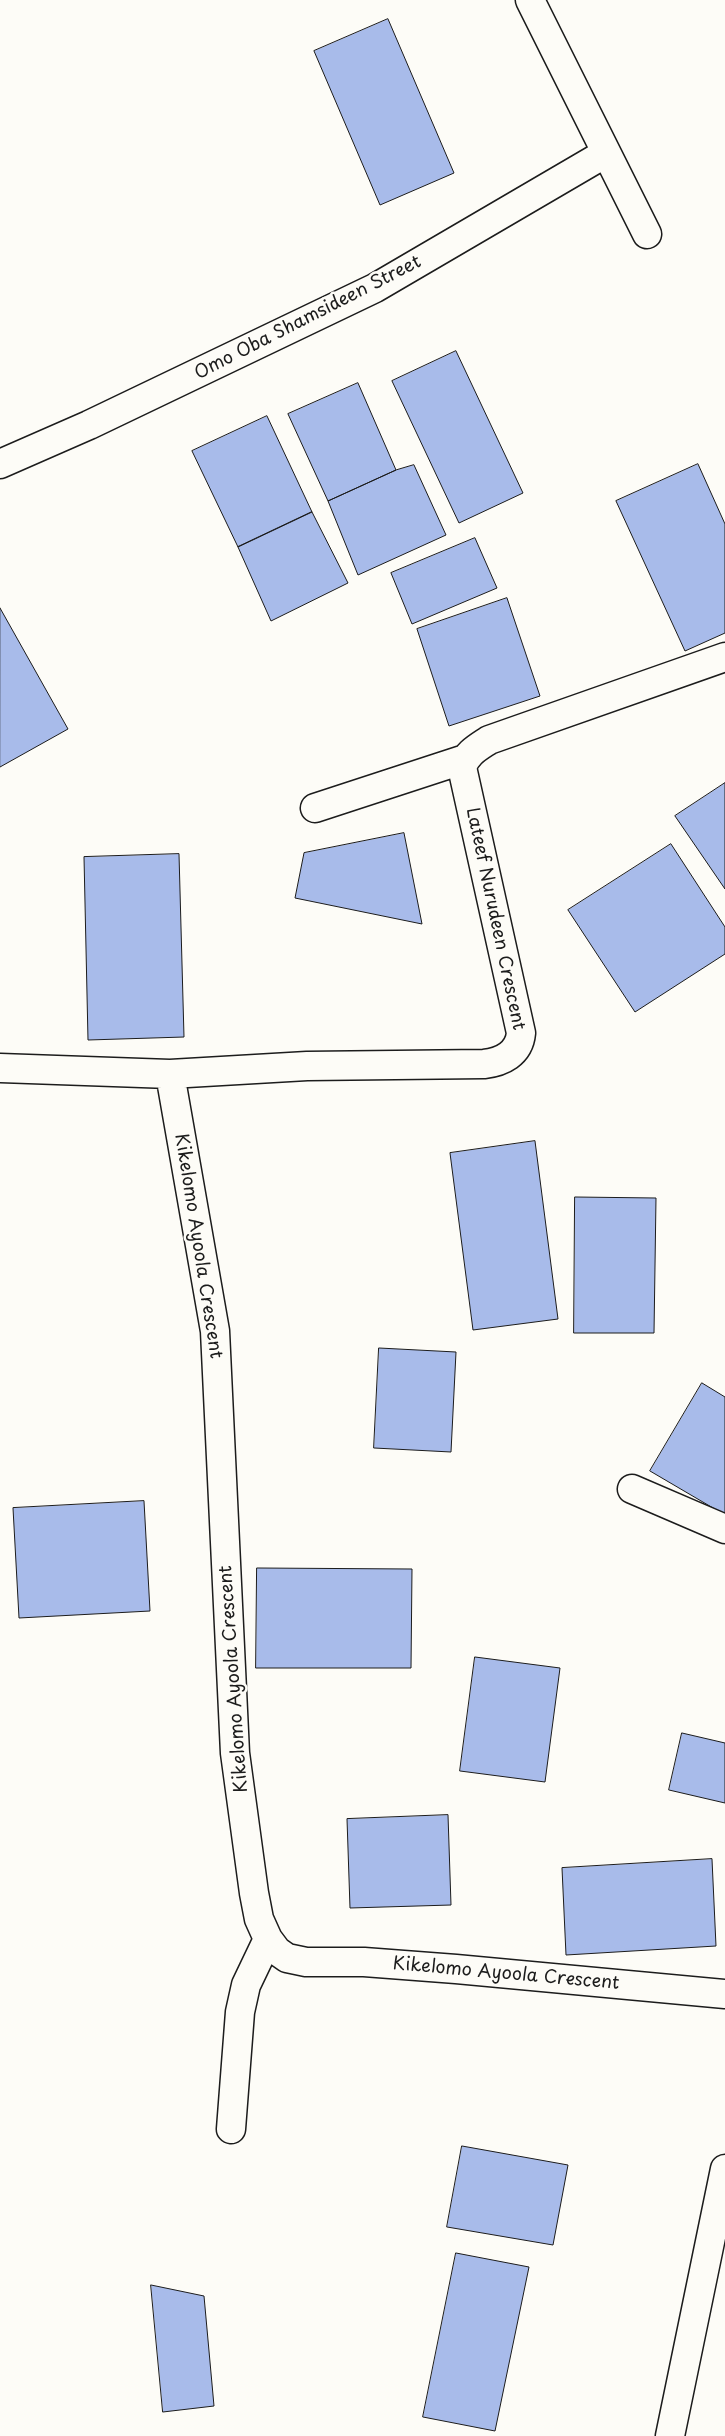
<!DOCTYPE html>
<style>
body{margin:0}
canvas{display:block;background:#fdfcf7}
</style>
<canvas width="725" height="2436"></canvas>
<script>
const context = document.querySelector('canvas').getContext('2d');
context.lineJoin = 'round';
function paint(path, color) { context.fillStyle = color; context.fill(path, 'evenodd'); }
function trace(path, color, width, dash) { context.strokeStyle = color; context.lineWidth = width; context.lineCap = dash ? 'butt' : 'round'; context.setLineDash(dash || []); context.stroke(path); }
function drawText(font, color, halo, rows, align = 'center') {
  context.font = font + ' "Playpen Sans",sans-serif'; context.lineWidth = 5; context.setLineDash([]); context.textBaseline = 'middle'; context.strokeStyle = halo; context.fillStyle = color; for (const [text, x, y, turn = 0] of rows) {
    context.save(); context.translate(x, y); context.rotate((+turn || 0) * Math.PI / 180); context.textAlign = isNaN(turn) ? turn : align; if (halo) context.strokeText(text, 0, 0); context.fillText(text, 0, 0); context.restore();
  }
}
const building = new Path2D(`
 M388 19 454 173 380 205 314 51Z
 M456 351 523 493 459 523 392 381Z
 M358 383 396 470 328 501 288 414Z
 M267 416 312 512 238 547 192 451Z
 M698 464 725 524V633L685 651 616 501Z
 M414 465 446 535 358 575 328 501 396 470Z
 M312 512 348 583 271 621 238 547Z
 M475 538 497 588 412 624 391 573Z
 M507 598 540 696 449 726 417 629Z
 M0 608 68 729 0 767Z
 M725 783V889L675 816Z
 M404 833 422 924 295 898 304 853Z
 M671 844 725 927V954L635 1012 568 910Z
 M179 854 184 1037 88 1040 84 857Z
 M535 1141 558 1319 473 1330 450 1153Z
 M575 1197 656 1198 654 1333H574Z
 M379 1348 456 1352 451 1452 374 1448Z
 M702 1383 725 1397V1515L650 1471Z
 M144 1501 150 1611 19 1618 13 1508Z
 M257 1568 412 1569 411 1668H256Z
 M475 1657 560 1668 545 1782 460 1771Z
 M682 1733 725 1743V1803L669 1790Z
 M448 1815 451 1905 350 1908 347 1819Z
 M712 1859 716 1946 566 1955 562 1868Z
 M462 2146 568 2165 553 2245 447 2227Z
 M456 2253 529 2267 495 2431 423 2417Z
 M151 2285 204 2296 214 2406 163 2412Z`);
paint(building, '#a8bbea');
trace(building, '#1c1c1c', 1);
const minor = new Path2D(`
 M530 0 647 234
 M0 464 89 425 375 288 606 153
 M315 808 465 759
 M0 1068 170 1074 307 1066 484 1064C502 1062 519 1054 521 1033L462 767C467 753 477 748 489 740L725 657
 M170 1074 215 1331 235 1753 254 1893 259 1919 268 1939 277 1951 287 1958 306 1962H364L456 1969 725 1994
 M632 1489 725 1529
 M231 2129 240 2012 246 1985 268 1939
 M670 2436 725 2169`);
trace(minor, '#1c1c1c', 31);
trace(minor, '#fdfcf7', 28);
drawText('18px', '#1c1c1c', '#fdfcf7', [
 ["Omo Oba Shamsideen Street",308,318,-27],
 ["Lateef Nurudeen Crescent",495,919,78],
 ["Kikelomo Ayoola Crescent",198,1246,81],
 ["Kikelomo Ayoola Crescent",234,1679,-94],
 ["Kikelomo Ayoola Crescent",506,1974,5]
]);
</script>
